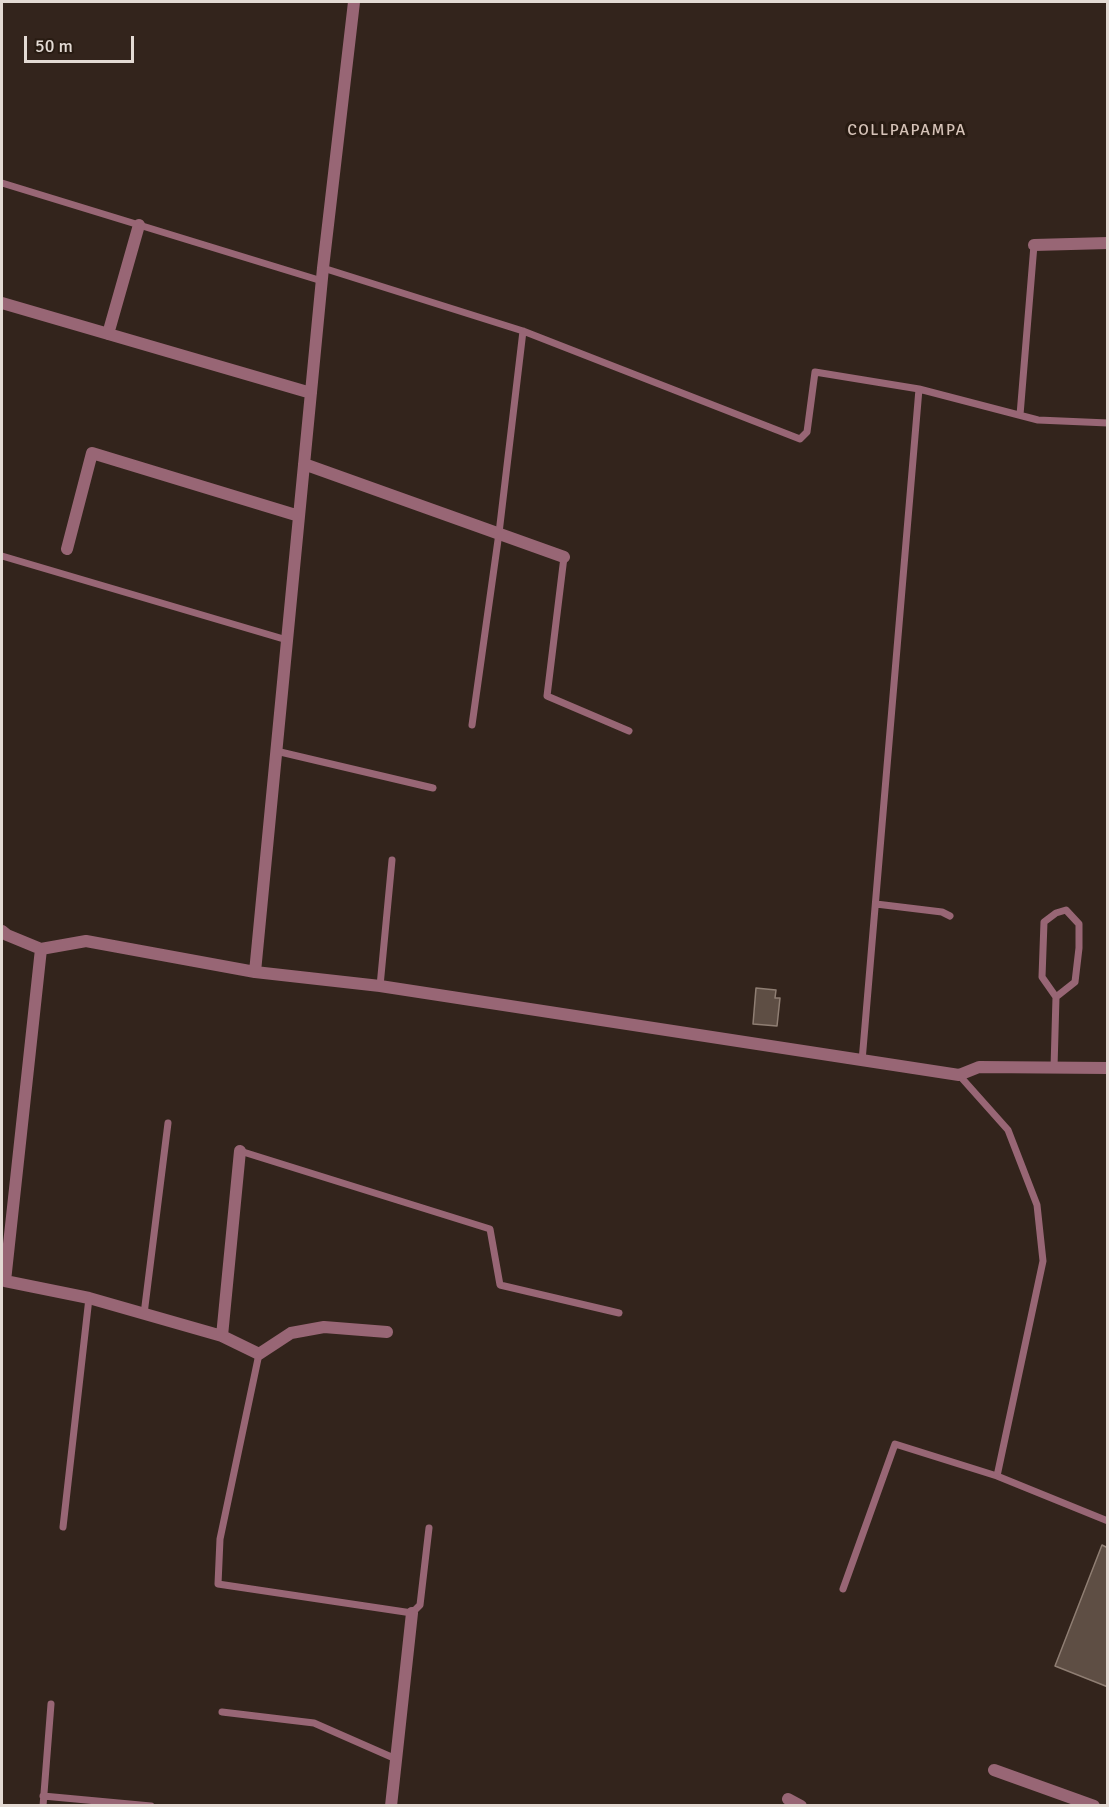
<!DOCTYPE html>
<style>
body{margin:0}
#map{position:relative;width:1109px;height:1807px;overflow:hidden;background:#33241c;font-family:Signika,sans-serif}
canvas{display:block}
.frame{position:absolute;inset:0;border:3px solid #e3dad4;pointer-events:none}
.scale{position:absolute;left:24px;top:36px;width:110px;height:27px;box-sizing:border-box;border:3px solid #e3dad4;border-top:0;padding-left:8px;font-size:18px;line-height:21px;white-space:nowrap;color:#e3dad4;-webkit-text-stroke:4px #281b12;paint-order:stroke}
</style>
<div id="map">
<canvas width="1109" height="1807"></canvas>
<div class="frame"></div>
<div class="scale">50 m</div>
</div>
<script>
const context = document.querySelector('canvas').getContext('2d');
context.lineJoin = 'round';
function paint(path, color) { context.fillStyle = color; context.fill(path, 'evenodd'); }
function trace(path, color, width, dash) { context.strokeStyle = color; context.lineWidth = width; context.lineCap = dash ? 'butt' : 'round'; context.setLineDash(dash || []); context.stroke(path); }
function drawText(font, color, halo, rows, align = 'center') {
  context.font = font + ' Signika,sans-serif'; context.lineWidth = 6; context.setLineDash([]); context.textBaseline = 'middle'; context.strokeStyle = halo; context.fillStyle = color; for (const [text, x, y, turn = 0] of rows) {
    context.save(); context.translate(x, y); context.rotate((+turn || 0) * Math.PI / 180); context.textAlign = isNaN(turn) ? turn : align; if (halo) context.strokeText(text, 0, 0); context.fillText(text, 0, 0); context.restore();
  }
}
const building = new Path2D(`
 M756 988 776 990 775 998H780L777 1026 753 1024Z
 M1102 1545 1108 1548V1687L1055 1666Z`);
paint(building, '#5e4e44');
trace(building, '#8f7e73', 1.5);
trace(new Path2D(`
 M2 183 322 281
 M323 268 523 331 800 439 807 432 815 372 919 389 1038 420 1108 423
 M1020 415 1034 245
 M2 556 287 640
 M564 557 547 696 629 731
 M472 725 499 533 523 331
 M276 751 433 788
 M876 904 942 912 950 916
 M380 986 392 860
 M862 1061 919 389
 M1054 1068 1056 997 1075 982 1079 948V924L1066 910 1056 913 1044 922 1042 977 1056 997
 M959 1075 1008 1130 1037 1205 1043 1261 997 1476
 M240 1151 490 1229 500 1285 619 1313
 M144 1314 168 1123
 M259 1354 220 1539 218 1584 412 1613 420 1605 429 1528
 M63 1527 89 1298
 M843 1589 895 1444 997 1476 1108 1521
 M222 1712 314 1723 396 1759
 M43 1796 151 1806
 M43 1806 51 1704`), '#986675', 7);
trace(new Path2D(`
 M1034 245 1108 243
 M2 303 311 393
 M108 334 139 225
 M304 464 564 557
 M67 549 92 453 299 516
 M2 931 7 935 41 949 86 941 255 972 380 986 959 1075 979 1067 1108 1068
 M41 949 5 1281 89 1298 222 1336 259 1354 291 1333 324 1327 387 1332
 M255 972 323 268 354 2
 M222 1336 240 1151
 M994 1770 1094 1806
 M788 1799 801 1806
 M391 1806 412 1613`), '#986675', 12);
context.letterSpacing = '1.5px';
drawText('16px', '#d6c3b8', '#281b12', [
 ["COLLPAPAMPA",907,131]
]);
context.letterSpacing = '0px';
</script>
